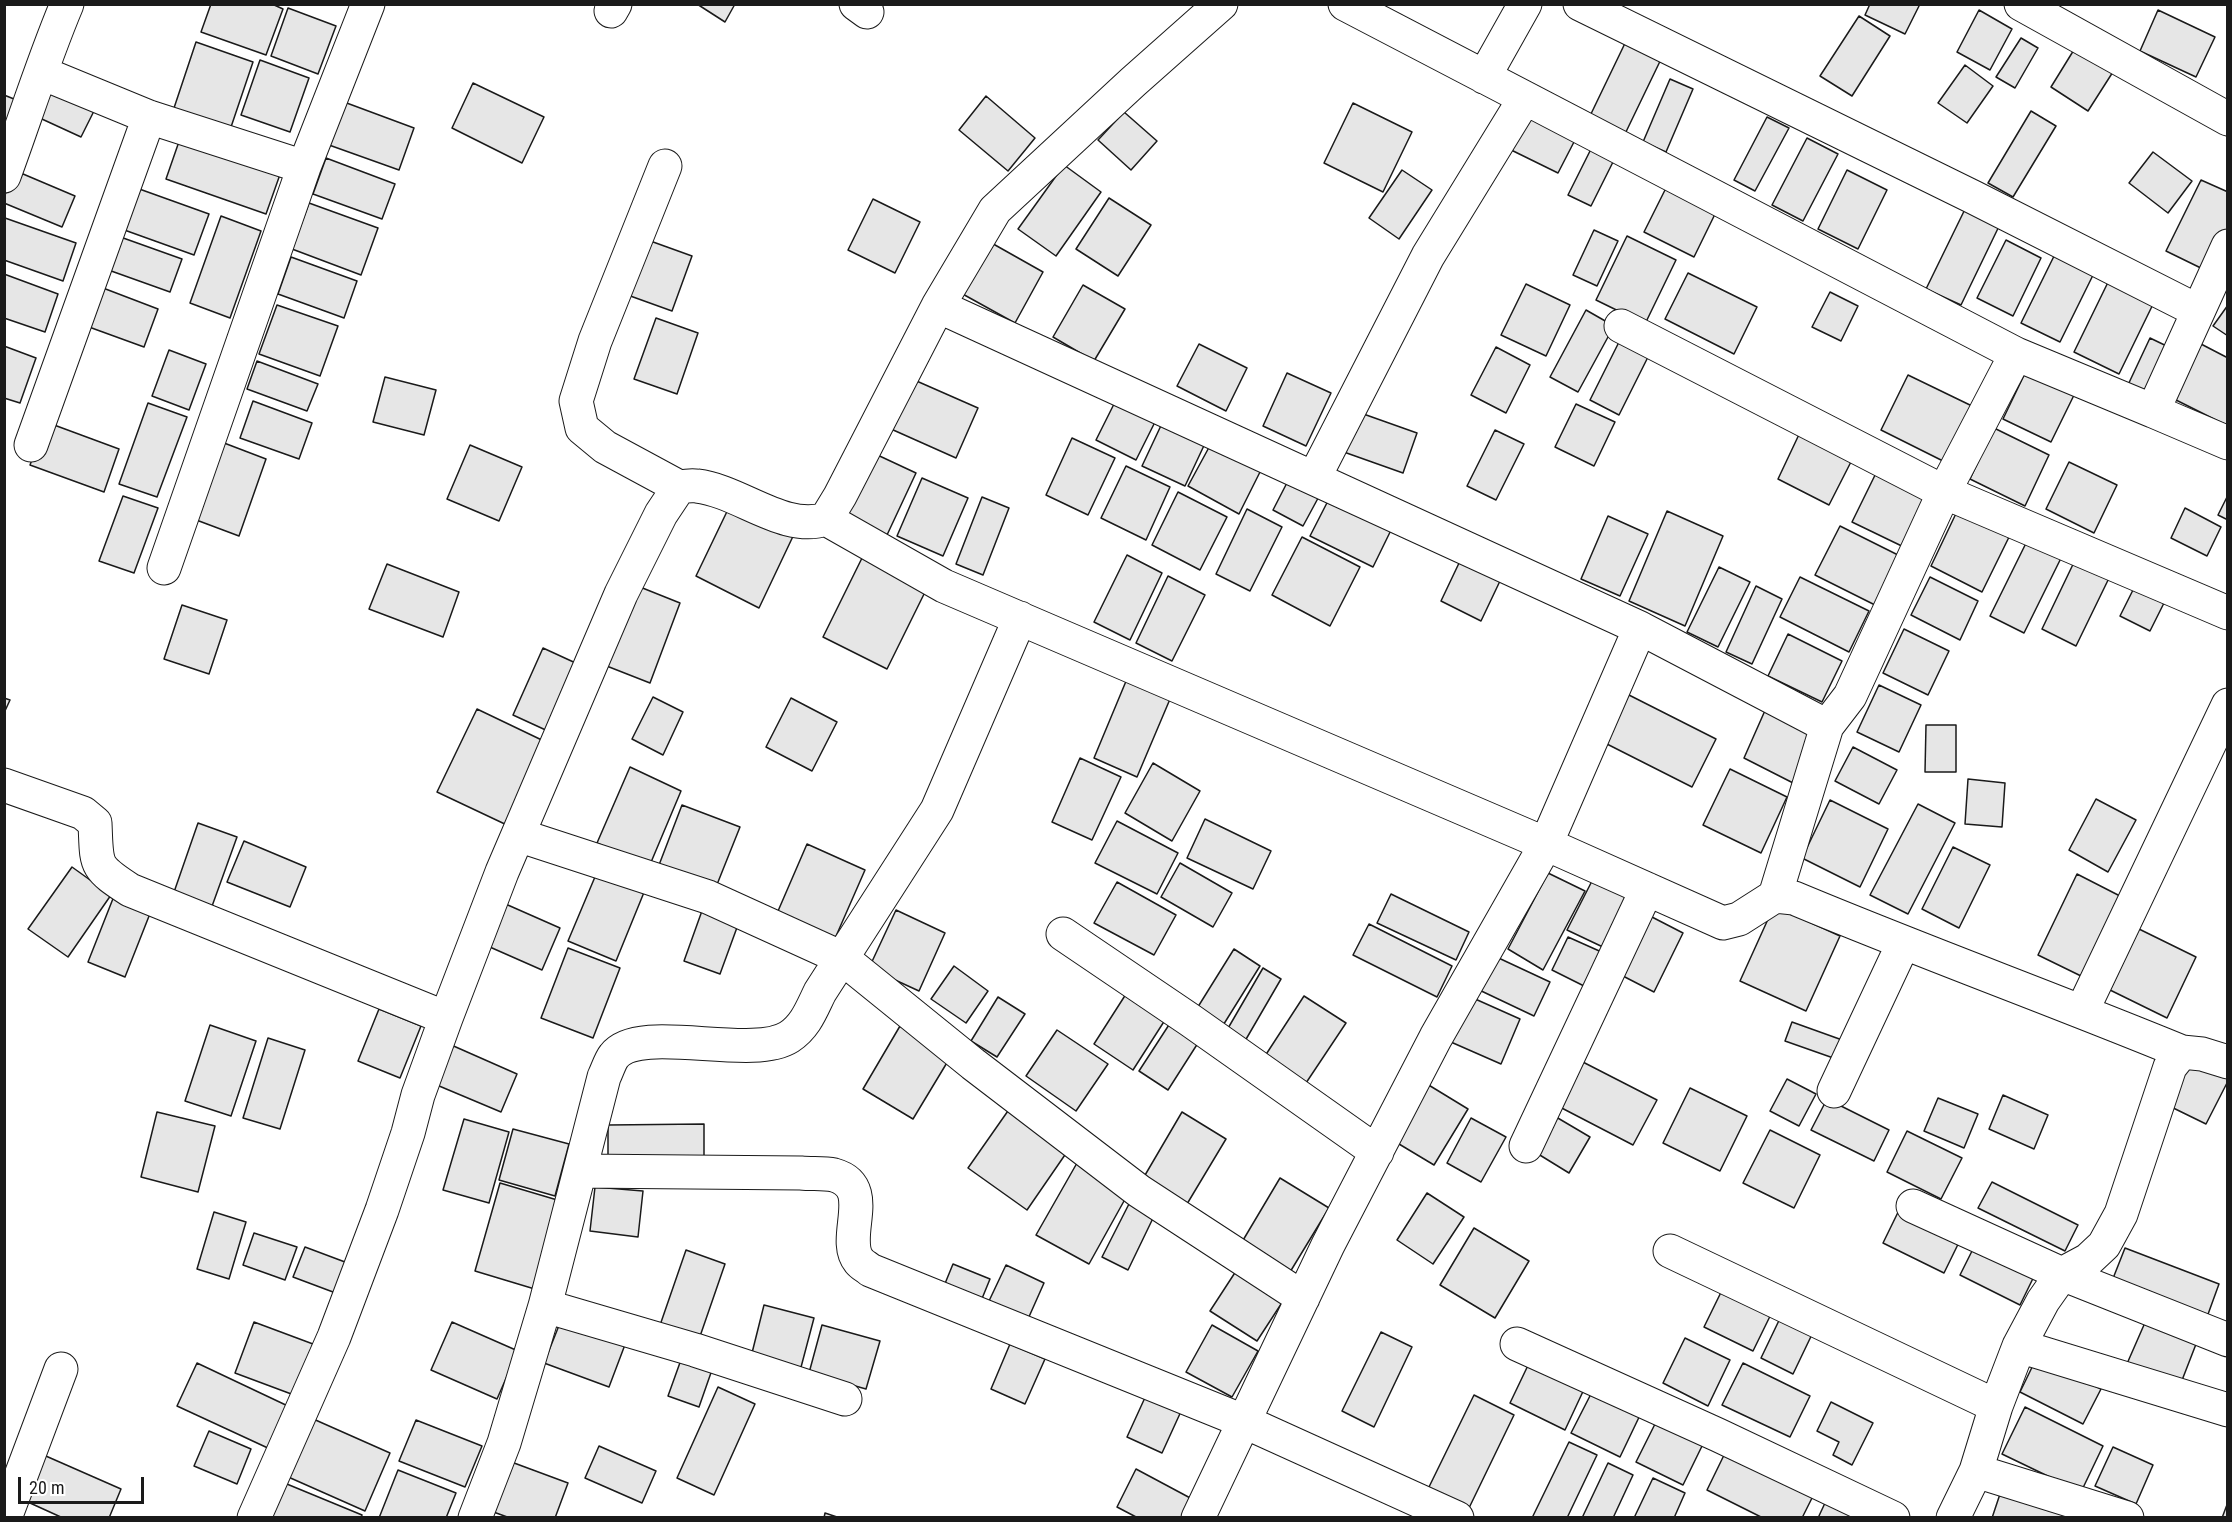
<!DOCTYPE html>
<style>
body{margin:0}
#map{position:relative;width:2232px;height:1522px;overflow:hidden;background:#fff;font-family:"Roboto Condensed",sans-serif}
canvas{display:block}
.frame{position:absolute;inset:0;border:6px solid #1a1a1a;pointer-events:none}
.scale{position:absolute;left:18px;top:1477px;width:126px;height:27px;box-sizing:border-box;border:3px solid #1a1a1a;border-top:0;padding-left:8px;font-size:18px;line-height:21px;white-space:nowrap;color:#1a1a1a;-webkit-text-stroke:4px #fff;paint-order:stroke}
</style>
<div id="map">
<canvas width="2232" height="1522"></canvas>
<div class="frame"></div>
<div class="scale">20 m</div>
</div>
<script>
const context = document.querySelector('canvas').getContext('2d');
context.lineJoin = 'round';
function paint(path, color) { context.fillStyle = color; context.fill(path, 'evenodd'); }
function trace(path, color, width, dash) { context.strokeStyle = color; context.lineWidth = width; context.lineCap = dash ? 'butt' : 'round'; context.setLineDash(dash || []); context.stroke(path); }
const building = new Path2D(`
 M211 4H272L283 9 266 55 201 32Z
 M697 4H735L725 22Z
 M1870 4H1920L1905 34 1865 15Z
 M288 8 336 26 318 74 271 56Z
 M1979 10 2012 29 1990 70 1957 52Z
 M2158 10 2215 37 2196 77 2140 51Z
 M1859 16 1890 36 1852 96 1820 76Z
 M1628 37 1664 53 1624 136 1589 118Z
 M2021 38 2038 48 2015 88 1996 77Z
 M2080 40 2118 64 2088 111 2051 87Z
 M196 42 253 62 230 130 173 111Z
 M260 60 309 78 290 132 241 115Z
 M1965 65 1993 86 1967 123 1938 103Z
 M1670 79 1693 89 1666 152 1643 142Z
 M47 80 98 103 81 137 31 114Z
 M473 83 544 117 522 163 452 128Z
 M4 95 19 101 4 135Z
 M986 96 1035 138 1008 171 959 130Z
 M344 102 414 128 399 170 329 145Z
 M1353 103 1412 132 1383 192 1324 163Z
 M2031 111 2056 126 2013 197 1988 183Z
 M1124 112 1157 141 1131 170 1098 140Z
 M1518 112 1575 140 1558 173 1501 145Z
 M1767 117 1789 128 1755 191 1734 180Z
 M183 130 283 166 266 214 166 179Z
 M1807 138 1838 154 1803 221 1772 205Z
 M1592 147 1615 158 1591 206 1568 195Z
 M2153 152 2192 181 2168 213 2129 183Z
 M326 158 395 184 382 219 313 194Z
 M1064 165 1101 192 1056 256 1018 229Z
 M1402 170 1432 190 1399 239 1369 218Z
 M1847 170 1887 190 1858 249 1818 229Z
 M16 171 75 196 62 227 4 203V197Z
 M2201 180 2228 192V234L2209 272 2166 251Z
 M131 186 209 214 194 255 116 227Z
 M1667 186 1717 210 1694 257 1644 232Z
 M1109 198 1151 225 1118 276 1076 249Z
 M873 199 920 222 895 273 848 250Z
 M1969 201 2003 218 1961 305 1926 289Z
 M309 203 378 228 361 275 292 249Z
 M221 216 261 231 230 318 190 303Z
 M5 218 76 243 63 281 4 260Z
 M1594 230 1618 241 1597 286 1573 275Z
 M112 234 182 259 170 292 100 267Z
 M1627 236 1676 260 1645 324 1596 300Z
 M642 238 692 256 672 311 622 293Z
 M2006 240 2041 258 2013 316 1977 298Z
 M988 241 1043 272 1015 323 959 292Z
 M2059 246 2098 265 2060 342 2021 323Z
 M291 257 357 281 344 318 278 294Z
 M2113 272 2158 294 2119 374 2074 352Z
 M1688 273 1757 307 1734 354 1665 319Z
 M4 274 58 294 45 332 4 318Z
 M1526 284 1570 305 1546 356 1501 335Z
 M1083 285 1125 309 1094 361 1053 337Z
 M103 288 158 309 144 347 89 327Z
 M1830 292 1858 306 1841 341 1812 327Z
 M277 305 338 326 320 376 259 354Z
 M2228 305V336L2213 326Z
 M1586 310 1614 326 1578 392 1550 377Z
 M656 318 698 333 677 394 634 379Z
 M1624 332 1653 347 1619 415 1590 400Z
 M2150 338 2177 351 2154 400 2127 387Z
 M1199 344 1247 368 1226 411 1177 386Z
 M2201 344 2228 358V426L2174 399Z
 M4 346 36 358 20 403 4 398Z
 M1496 347 1530 365 1506 413 1471 395Z
 M169 350 206 364 189 410 152 396Z
 M257 361 318 384 307 411 247 389Z
 M2029 365 2077 389 2051 442 2003 419Z
 M1287 373 1331 393 1306 446 1263 426Z
 M1908 375 1972 406 1945 462 1881 430Z
 M385 377 436 390 424 435 373 422Z
 M912 379 978 408 956 458 891 429Z
 M1119 394 1159 414 1136 460 1096 440Z
 M253 401 312 423 299 459 240 438Z
 M148 403 187 417 157 497 119 484Z
 M1576 404 1615 422 1594 466 1555 447Z
 M1355 411 1417 433 1403 473 1341 451Z
 M1165 417 1208 437 1185 486 1142 466Z
 M46 422 119 449 104 492 30 465Z
 M1803 426 1856 452 1829 505 1778 479Z
 M1994 428 2049 455 2025 506 1970 479Z
 M1495 430 1524 444 1496 500 1467 486Z
 M211 438 266 459 239 536 183 515Z
 M1072 438 1115 458 1088 515 1046 495Z
 M1213 440 1264 464 1239 514 1188 486Z
 M470 445 522 467 499 521 447 499Z
 M871 452 916 473 887 535 843 514Z
 M2069 462 2117 485 2094 533 2046 509Z
 M1126 466 1170 487 1146 540 1101 518Z
 M1879 467 1936 496 1910 550 1852 522Z
 M1291 475 1323 489 1303 526 1273 510Z
 M922 478 968 498 943 556 897 536Z
 M1178 492 1227 517 1200 570 1152 545Z
 M1332 493 1394 524 1373 567 1310 536Z
 M2228 495V520L2218 515Z
 M123 496 158 508 134 573 99 561Z
 M982 497 1009 508 983 575 956 564Z
 M733 499 796 530 759 608 696 576Z
 M1961 503 2013 529 1982 592 1931 566Z
 M2185 508 2221 527 2207 556 2171 538Z
 M1247 509 1282 527 1250 591 1216 574Z
 M1667 511 1723 536 1685 626 1629 601Z
 M1608 516 1648 534 1620 596 1581 579Z
 M1840 526 1908 560 1883 609 1815 575Z
 M2032 531 2066 548 2024 633 1990 616Z
 M1302 537 1360 567 1330 626 1272 595Z
 M1127 555 1162 573 1130 640 1094 622Z
 M863 556 927 588 887 669 823 637Z
 M2077 556 2111 574 2076 646 2042 629Z
 M1460 561 1500 581 1481 621 1441 601Z
 M387 564 459 592 443 637 369 609Z
 M1719 567 1750 582 1718 647 1687 632Z
 M1168 576 1205 595 1172 661 1136 643Z
 M1800 577 1869 611 1849 652 1780 617Z
 M1930 577 1978 601 1960 640 1911 615Z
 M2137 582 2167 597 2150 631 2120 616Z
 M630 583 680 603 650 683 599 663Z
 M1756 586 1782 599 1752 664 1726 652Z
 M182 605 227 620 209 674 164 659Z
 M1904 629 1949 651 1928 695 1883 673Z
 M1788 634 1842 661 1822 702 1768 676Z
 M543 648 580 665 550 732 513 715Z
 M1129 674 1173 692 1137 777 1094 758Z
 M1879 685 1921 705 1899 752 1857 732Z
 M1623 692 1716 739 1692 787 1599 740Z
 M653 697 683 712 663 755 632 739Z
 M4 698 10 700 4 713Z
 M791 698 837 722 812 771 766 747Z
 M1767 706 1818 734 1801 787 1744 758Z
 M477 709 548 743 509 826 437 792Z
 M1926 725H1956V772H1925Z
 M1853 747 1897 770 1879 804 1835 781Z
 M1080 758 1121 777 1092 840 1052 822Z
 M1153 763 1200 791 1172 841 1125 813Z
 M630 767 681 791 649 867 597 843Z
 M1730 769 1787 797 1761 853 1703 825Z
 M1968 779 2005 783 2002 827 1965 824Z
 M2096 799 2136 820 2108 872 2069 850Z
 M1830 800 1888 829 1860 887 1802 858Z
 M1918 804 1955 823 1908 914 1870 895Z
 M682 805 740 827 716 887 659 865Z
 M1205 819 1271 851 1253 889 1187 858Z
 M1117 821 1178 853 1157 894 1095 863Z
 M198 823 237 837 211 909 173 895Z
 M244 841 306 867 290 907 227 882Z
 M807 844 865 870 833 943 775 918Z
 M1953 847 1990 865 1959 928 1922 909Z
 M1180 863 1232 893 1213 927 1161 897Z
 M600 865 647 885 616 961 568 941Z
 M72 867 111 895 68 957 28 929Z
 M1548 873 1585 891 1543 970 1508 949Z
 M2077 874 2120 896 2081 976 2038 955Z
 M1593 879 1630 898 1605 948 1567 930Z
 M1117 882 1176 915 1154 955 1094 923Z
 M116 891 153 906 125 977 88 962Z
 M1391 894 1469 932 1456 960 1377 923Z
 M501 902 560 928 542 970 483 944Z
 M1774 906 1840 936 1806 1011 1740 981Z
 M703 908 739 922 720 974 684 961Z
 M896 910 945 933 919 991 869 968Z
 M1650 916 1683 933 1654 992 1621 975Z
 M1369 924 1452 966 1437 997 1353 955Z
 M2139 929 2196 957 2167 1018 2110 990Z
 M1568 937 1606 954 1590 989 1552 970Z
 M568 948 620 968 593 1038 541 1018Z
 M1234 949 1260 966 1222 1027 1196 1010Z
 M1490 954 1550 982 1534 1016 1475 988Z
 M954 966 988 991 966 1023 931 999Z
 M1263 968 1281 979 1245 1041 1227 1030Z
 M1126 994 1165 1020 1133 1070 1094 1044Z
 M1464 994 1520 1019 1501 1064 1444 1039Z
 M1304 996 1346 1023 1306 1083 1265 1056Z
 M998 997 1025 1014 997 1057 971 1041Z
 M379 1009 421 1026 400 1078 358 1061Z
 M1176 1014 1205 1032 1168 1090 1139 1071Z
 M1792 1022 1845 1041 1839 1060 1785 1041Z
 M210 1025 256 1041 231 1116 185 1101Z
 M900 1026 951 1056 913 1119 863 1089Z
 M1057 1030 1108 1064 1076 1111 1026 1076Z
 M268 1038 305 1050 280 1129 243 1118Z
 M449 1044 517 1074 501 1112 432 1083Z
 M2185 1053 2228 1074V1081L2206 1124 2161 1102Z
 M1577 1059 1657 1100 1633 1145 1554 1104Z
 M1787 1079 1816 1094 1799 1126 1770 1111Z
 M1427 1084 1468 1109 1434 1165 1394 1141Z
 M1690 1088 1747 1116 1720 1171 1663 1143Z
 M2003 1095 2048 1115 2034 1149 1989 1129Z
 M1938 1098 1978 1114 1964 1148 1924 1131Z
 M1827 1099 1889 1130 1874 1161 1811 1130Z
 M1010 1108 1069 1149 1027 1210 968 1168Z
 M157 1112 215 1126 198 1192 141 1177Z
 M1182 1112 1226 1139 1184 1209 1141 1182Z
 M1551 1114 1590 1137 1569 1173 1530 1149Z
 M1471 1118 1506 1137 1481 1182 1447 1163Z
 M464 1119 509 1132 489 1203 443 1190Z
 M704 1124V1160L608 1161V1125Z
 M513 1129 569 1144 555 1196 499 1180Z
 M1770 1130 1820 1155 1794 1208 1743 1183Z
 M1907 1131 1962 1158 1941 1199 1887 1172Z
 M1077 1163 1129 1192 1089 1264 1036 1235Z
 M1280 1178 1329 1208 1287 1277 1239 1247Z
 M1992 1182 2078 1225 2065 1251 1978 1208Z
 M500 1183 564 1202 538 1290 475 1271Z
 M595 1187 643 1191 638 1237 590 1231Z
 M1427 1193 1464 1217 1433 1264 1397 1240Z
 M1131 1200 1156 1212 1128 1270 1102 1257Z
 M1904 1200 1965 1230 1944 1273 1883 1243Z
 M214 1212 246 1222 229 1279 197 1269Z
 M1474 1228 1529 1261 1495 1318 1440 1285Z
 M1982 1231 2042 1260 2020 1305 1960 1275Z
 M254 1233 297 1247 285 1280 243 1265Z
 M305 1247 353 1265 341 1295 293 1277Z
 M2125 1248 2219 1284 2207 1317 2112 1281Z
 M686 1250 725 1264 697 1345 658 1331Z
 M953 1264 990 1279 981 1301 944 1286Z
 M1006 1265 1044 1283 1028 1319 989 1301Z
 M1238 1268 1285 1298 1257 1341 1210 1311Z
 M1727 1280 1776 1304 1753 1351 1704 1327Z
 M764 1305 814 1318 800 1371 751 1357Z
 M1784 1310 1816 1326 1793 1374 1761 1358Z
 M562 1318 626 1342 609 1387 544 1363Z
 M2147 1318 2198 1339 2179 1388 2126 1366Z
 M254 1322 313 1344 294 1395 235 1373Z
 M452 1322 518 1351 497 1399 431 1370Z
 M822 1325 880 1341 866 1389 809 1373Z
 M1212 1325 1258 1351 1232 1397 1186 1372Z
 M1381 1332 1412 1347 1374 1427 1342 1411Z
 M1685 1338 1730 1360 1708 1406 1663 1383Z
 M1010 1344 1045 1359 1025 1404 991 1389Z
 M682 1357 713 1367 699 1407 668 1396Z
 M1532 1357 1586 1385 1565 1430 1510 1403Z
 M2037 1357 2101 1389 2083 1424 2020 1392Z
 M197 1363 290 1407 270 1449 177 1406Z
 M1743 1363 1810 1396 1790 1437 1722 1405Z
 M718 1387 755 1404 714 1495 677 1478Z
 M1594 1388 1642 1411 1620 1457 1571 1433Z
 M1148 1391 1183 1407 1162 1453 1127 1437Z
 M1474 1395 1514 1415 1469 1508 1428 1489Z
 M1831 1402 1873 1423 1852 1465 1833 1455 1839 1442 1817 1431Z
 M2025 1407 2103 1446 2081 1492 2002 1454Z
 M311 1418 390 1453 365 1511 286 1476Z
 M416 1420 482 1446 465 1487 399 1461Z
 M1657 1420 1703 1444 1683 1485 1636 1462Z
 M209 1431 251 1449 237 1484 194 1466Z
 M1569 1442 1597 1455 1567 1518H1532Z
 M599 1446 656 1471 642 1503 585 1478Z
 M2113 1447 2153 1465 2136 1504 2095 1486Z
 M1727 1449 1815 1492 1802 1518H1763L1707 1490Z
 M39 1453 121 1489 109 1518H63L19 1498Z
 M506 1460 568 1483 555 1518H510L488 1510Z
 M1608 1463 1633 1475 1613 1518H1582Z
 M1136 1469 1194 1500 1185 1518H1138L1117 1507Z
 M398 1470 456 1493 446 1518H379Z
 M1653 1478 1685 1493 1674 1518H1634Z
 M282 1482 362 1515 361 1518H267Z
 M2001 1491 2067 1512 2065 1518H1992Z
 M2228 1502V1518H2222Z
 M1825 1503 1858 1518H1818Z
 M825 1513 840 1518H824Z`);
paint(building, '#e6e6e6');
trace(building, '#1a1a1a', 1.5);
const minor = new Path2D(`
 M856 4 867 12
 M1345 4 2016 354 2153 411
 M1580 4 1973 197 2198 311
 M2021 4 2228 119
 M611 11 615 4
 M42 73 149 117 304 167
 M1484 77 1525 4
 M665 166 595 341 576 401 582 428 605 447 679 487
 M4 176C25 119 43 61 67 4
 M2228 246 2153 411 2228 443
 M938 306 1640 628 1546 844 1436 1037 1328 1245 1198 1518
 M1621 326 1944 492 2228 613
 M31 445 149 117
 M1314 478 1428 256 1525 98
 M826 519 944 586 1546 844 1723 923 1739 919 1775 896 1794 898C1923 952 2053 999 2182 1052
 M164 568 304 167 368 4
 M1640 628 1827 726
 M4 785 83 813 95 823C97 866 93 866 130 890L446 1018
 M518 835 708 897 842 958 973 1064 1139 1191 1303 1298
 M1775 896 1827 726 1850 696 1944 492 2016 354
 M1063 934 1190 1020 1377 1152
 M2082 1011 2228 705
 M1834 1091 1903 944
 M1526 1146 1647 889
 M580 1171 801 1173C812 1174 824 1173 834 1175 877 1187 840 1238 859 1261 862 1265 867 1267 870 1270L1243 1421 1457 1518
 M1913 1206 2062 1274 2228 1340
 M1670 1251 1996 1406
 M545 1306 695 1350 845 1399
 M1517 1344 1718 1435 1893 1518
 M2019 1346 2228 1410
 M1976 1471 2127 1518
 M5 1518 61 1369
 M254 1518 334 1337 382 1210 408 1133 418 1095 446 1018 502 872 621 594 661 514 679 487C685 486 691 485 697 486 740 491 784 533 826 519L840 496 938 306 995 210 1133 82 1221 4
 M475 1518 504 1443 545 1306 604 1077C607 1071 610 1061 614 1056 639 1023 751 1061 789 1037 806 1026 812 1008 820 992L937 810 1020 618
 M1953 1518 1976 1471 1996 1406 2019 1346 2043 1301 2062 1274 2088 1260 2104 1245 2121 1214 2170 1067 2182 1052 2202 1054 2228 1062`);
trace(minor, '#1a1a1a', 35);
trace(minor, '#fff', 33);
</script>
